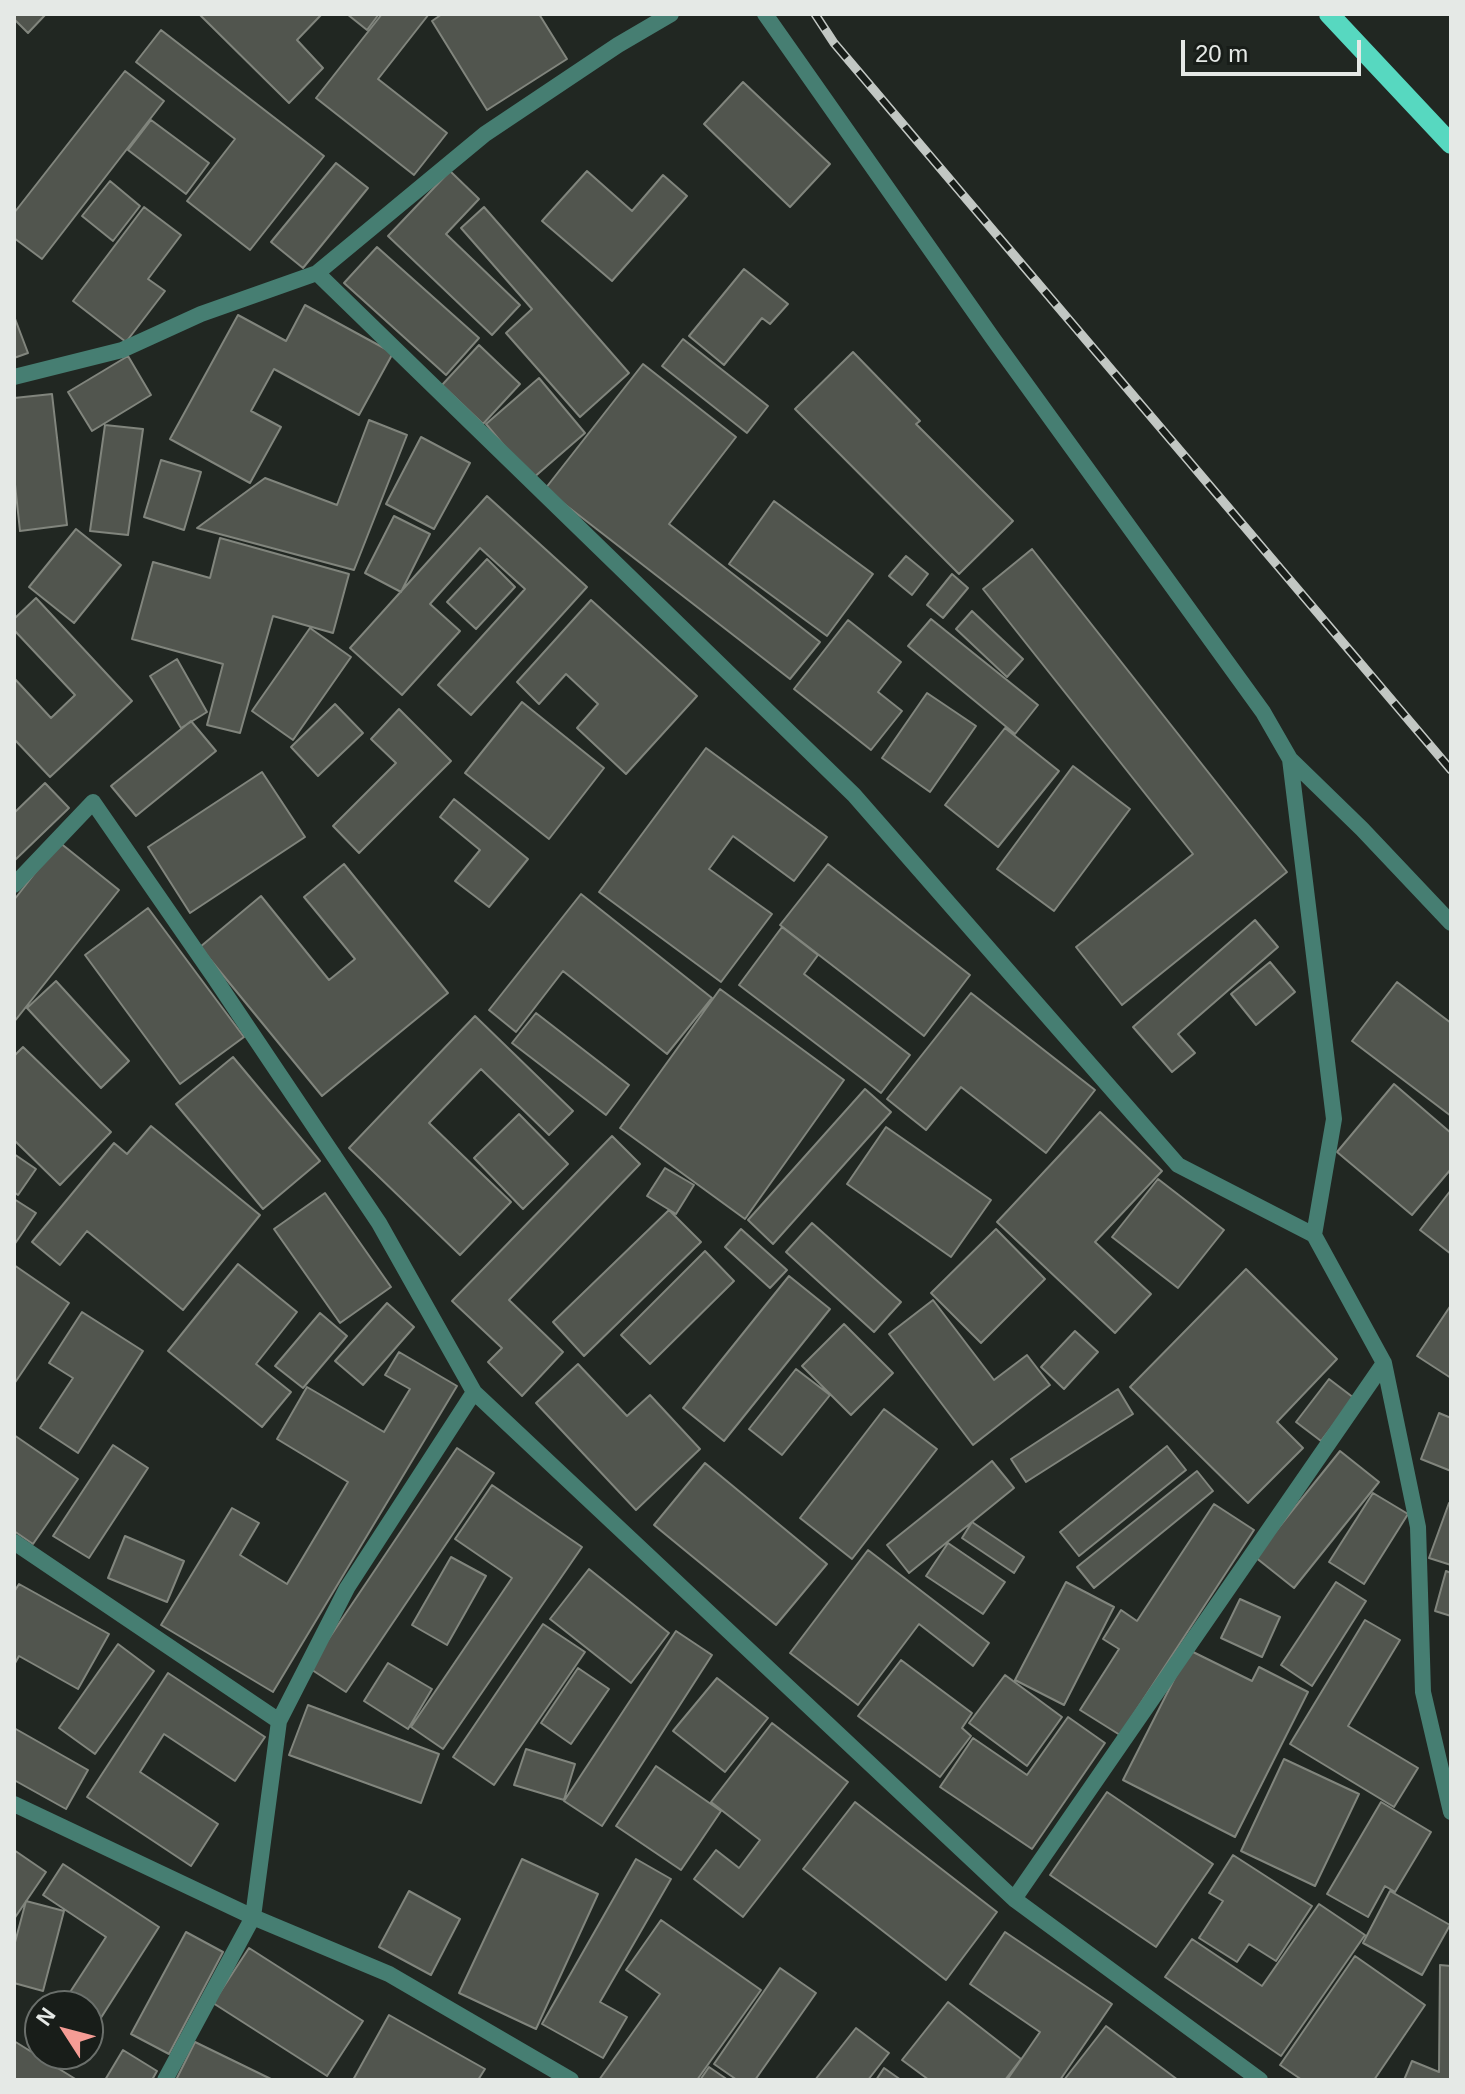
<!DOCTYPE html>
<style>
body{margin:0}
#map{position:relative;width:1465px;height:2094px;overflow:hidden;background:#212722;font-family:Helvetica,sans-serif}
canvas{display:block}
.frame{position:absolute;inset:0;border:16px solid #e5e9e6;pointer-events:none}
.north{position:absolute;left:24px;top:1990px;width:80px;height:80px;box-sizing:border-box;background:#181d19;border:2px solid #6a6f6b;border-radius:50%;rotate:306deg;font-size:22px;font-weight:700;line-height:32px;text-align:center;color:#e5e9e6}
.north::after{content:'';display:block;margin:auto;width:28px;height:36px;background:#f59c95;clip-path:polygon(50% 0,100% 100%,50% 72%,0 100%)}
.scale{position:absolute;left:1181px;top:40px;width:180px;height:36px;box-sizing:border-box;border:4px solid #e5e9e6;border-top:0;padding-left:10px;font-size:24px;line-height:28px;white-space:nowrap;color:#e5e9e6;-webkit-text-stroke:6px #181d19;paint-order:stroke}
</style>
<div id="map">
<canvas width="1465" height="2094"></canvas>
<div class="frame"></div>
<div class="north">N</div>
<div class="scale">20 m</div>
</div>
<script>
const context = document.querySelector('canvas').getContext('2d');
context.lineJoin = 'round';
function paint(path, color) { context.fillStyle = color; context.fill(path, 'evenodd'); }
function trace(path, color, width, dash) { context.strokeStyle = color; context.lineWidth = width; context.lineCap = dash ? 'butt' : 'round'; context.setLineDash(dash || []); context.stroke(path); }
const building = new Path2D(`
 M14 14H46L28 33 14 19Z
 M199 14H322L297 40 323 68 289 103Z
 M347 14H379L367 30Z
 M382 14H429L378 79 447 133 414 175 316 98Z
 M442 14H539L567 59 487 110 432 21Z
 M161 30 324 156 250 250 187 201 235 139 136 62Z
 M125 71 164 101 42 259 14 238V213Z
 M743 82 830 164 790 207 704 124Z
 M151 120 209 163 186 194 128 150Z
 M336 163 368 188 303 268 271 242Z
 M450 171 479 199 446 234 520 305 492 335 388 236Z
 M587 171 632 211 663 175 687 196 612 281 542 221Z
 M110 181 140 206 113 241 82 216Z
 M144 207 181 235 148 279 165 291 126 342 73 301Z
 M484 207 629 373 580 417 506 333 532 309 461 228Z
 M377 247 479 338 446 375 344 283Z
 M744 269 788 304 770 324 762 318 724 365 689 336Z
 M305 305 393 353 359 415 274 369 251 411 281 427 250 483 170 439 238 315 286 341Z
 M14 316 28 353 14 358Z
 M683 339 768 406 747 433 662 366Z
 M479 345 520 384 483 424 442 385Z
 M853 352 920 421 916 424 1013 521 959 574 795 409Z
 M128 356 151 395 92 431 68 392Z
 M643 364 736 437 669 524 820 642 790 679 545 489Z
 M539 378 585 433 532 479 486 424Z
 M52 394 67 525 20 531 14 475V398Z
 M369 420 407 435 354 570 197 528 265 478 337 505Z
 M105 425 143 429 128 535 90 531Z
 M421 437 470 463 434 529 386 504Z
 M161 460 201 472 184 530 144 517Z
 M487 496 587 587 471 715 438 685 525 589 480 548 430 604 460 631 402 695 350 648Z
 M774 501 873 574 827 636 729 564Z
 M394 516 430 534 401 592 365 573Z
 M76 529 121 565 74 623 29 587Z
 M220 538 349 574 333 633 273 616 240 733 207 725 223 664 132 639 153 562 210 578Z
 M1032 549 1287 872 1122 1005 1076 947 1193 854 983 589Z
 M906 556 928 574 912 595 889 576Z
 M487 559 515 587 476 629 447 602Z
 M952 574 968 588 943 618 927 605Z
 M36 598 132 701 50 777 14 739V678L51 718 75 695 14 630V619Z
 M591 600 697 696 626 774 577 728 598 704 566 674 539 704 517 682Z
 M972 611 1023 659 1007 677 956 629Z
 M931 619 1038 705 1015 734 908 646Z
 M848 620 901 662 878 692 902 711 871 750 794 689Z
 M310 628 351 657 293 740 252 711Z
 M177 659 207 712 181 728 150 676Z
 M927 693 976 726 930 792 882 758Z
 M522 702 604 768 549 839 465 773Z
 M335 704 363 733 318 776 291 747Z
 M399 709 451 761 359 853 333 826 396 763 371 739Z
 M191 721 216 751 136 816 111 786Z
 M1005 728 1059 771 998 847 945 805Z
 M706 748 827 837 794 881 733 836 709 869 772 914 721 982 599 892Z
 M1073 766 1130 809 1054 911 997 869Z
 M262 772 305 837 190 913 148 847Z
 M45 783 69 808 14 861V813Z
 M454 799 528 859 489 907 455 881 480 850 440 817Z
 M59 842 119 890 14 1022V900Z
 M344 864 448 993 322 1096 200 947 261 896 329 980 355 959 304 897Z
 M828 864 970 975 924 1036 780 925Z
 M581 894 712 998 667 1054 563 971 516 1032 489 1010Z
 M148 908 244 1037 180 1084 85 955Z
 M1255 920 1278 947 1178 1034 1195 1053 1172 1072 1133 1027Z
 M782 927 818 955 804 974 910 1055 881 1093 739 985Z
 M1270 962 1295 992 1256 1025 1231 994Z
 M56 981 129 1061 101 1088 27 1008Z
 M1397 982 1451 1023V1116L1352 1041Z
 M720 989 844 1080 745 1219 620 1128Z
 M971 993 1095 1090 1046 1153 961 1087 926 1130 887 1099Z
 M536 1013 629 1085 606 1115 512 1043Z
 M475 1016 573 1111 549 1135 481 1069 429 1123 511 1202 460 1255 349 1148Z
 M23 1047 111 1132 60 1185 14 1140V1056Z
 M233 1057 320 1161 263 1209 176 1104Z
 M1394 1084 1451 1133V1169L1412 1215 1337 1152Z
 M865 1089 891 1112 773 1244 748 1220Z
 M1100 1112 1162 1171 1095 1242 1151 1294 1115 1333 997 1222Z
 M519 1114 568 1164 523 1209 474 1158Z
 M151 1126 260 1215 183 1310 87 1231 60 1265 32 1242 114 1143 127 1154Z
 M886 1127 991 1200 951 1257 847 1184Z
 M612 1136 640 1164 509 1300 563 1352 522 1396 488 1362 502 1348 452 1301Z
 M14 1154 36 1169 18 1195 14 1192Z
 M665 1168 694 1185 676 1214 647 1196Z
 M1158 1179 1224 1230 1178 1288 1112 1237Z
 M1451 1190V1254L1420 1230Z
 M325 1193 391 1287 340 1323 274 1229Z
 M14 1199 36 1213 14 1245Z
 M669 1210 701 1242 584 1356 553 1322Z
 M812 1223 901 1302 874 1332 786 1252Z
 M741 1229 787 1270 770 1288 725 1247Z
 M996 1229 1045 1279 981 1343 931 1293Z
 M705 1251 734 1281 650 1364 621 1335Z
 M238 1264 297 1312 256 1364 291 1392 262 1427 168 1351Z
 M14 1265 69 1303 14 1384Z
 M1246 1269 1337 1359 1277 1422 1303 1448 1248 1503 1130 1387Z
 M789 1276 830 1309 724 1441 683 1408Z
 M933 1300 994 1380 1027 1355 1050 1385 973 1445 889 1334Z
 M387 1303 414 1327 363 1385 335 1361Z
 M1451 1305V1378L1417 1356Z
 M82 1312 143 1351 78 1453 40 1428 73 1378 49 1363Z
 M320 1313 347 1336 303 1388 275 1366Z
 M844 1324 893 1373 851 1415 802 1366Z
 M1075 1331 1098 1352 1064 1389 1041 1367Z
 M399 1352 457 1386 273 1692 161 1625 232 1508 259 1523 240 1555 287 1584 348 1482 277 1439 307 1387 384 1432 410 1389 385 1375Z
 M578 1364 627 1416 650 1395 700 1449 636 1510 536 1403Z
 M796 1369 830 1395 782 1455 749 1429Z
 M1329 1379 1354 1398 1321 1441 1296 1422Z
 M1118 1389 1133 1414 1026 1482 1011 1459Z
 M884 1409 937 1449 852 1559 800 1518Z
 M1439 1413 1451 1418V1471L1421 1459Z
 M14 1435 78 1479 33 1544 14 1531Z
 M113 1445 148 1468 89 1558 53 1536Z
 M1167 1446 1186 1470 1079 1556 1060 1532Z
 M457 1448 494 1473 346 1692 309 1668Z
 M1340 1451 1379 1482 1294 1588 1255 1557Z
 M992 1461 1014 1488 909 1573 887 1545Z
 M705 1463 827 1564 776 1625 654 1525Z
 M1197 1471 1213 1491 1094 1588 1077 1567Z
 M492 1485 582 1547 443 1749 411 1727 512 1578 455 1539Z
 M1373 1493 1408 1514 1364 1584 1329 1562Z
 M1449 1503H1451V1565L1429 1558Z
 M1214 1504 1254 1530 1120 1735 1080 1710 1119 1649 1103 1639 1121 1610 1137 1621Z
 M972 1522 1024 1557 1014 1573 962 1538Z
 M125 1536 184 1561 167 1602 108 1578Z
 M948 1543 1005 1582 983 1614 926 1576Z
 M868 1550 989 1643 973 1666 919 1624 858 1705 790 1653Z
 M451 1557 486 1576 447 1645 412 1625Z
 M589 1569 669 1633 631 1683 550 1619Z
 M1446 1571 1451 1573V1616L1435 1611Z
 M1066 1582 1114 1607 1064 1705 1015 1680Z
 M1336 1582 1366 1601 1312 1686 1281 1665Z
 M19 1584 109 1634 78 1689 19 1656 14 1665V1592Z
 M1240 1599 1280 1617 1262 1657 1221 1638Z
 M1365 1620 1400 1640 1348 1726 1418 1768 1394 1807 1290 1744Z
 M543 1624 585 1652 494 1785 453 1757Z
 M676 1631 712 1655 602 1826 564 1801Z
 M118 1644 154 1671 95 1754 59 1728Z
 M1189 1650 1252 1681 1259 1667 1308 1692 1235 1837 1123 1780Z
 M901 1660 972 1713 962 1728 971 1736 940 1777 858 1716Z
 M388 1663 432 1689 408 1729 364 1701Z
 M578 1668 609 1689 571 1744 541 1723Z
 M168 1673 265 1737 235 1781 164 1734 140 1772 218 1824 191 1866 87 1797Z
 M1005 1675 1062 1717 1027 1766 969 1723Z
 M717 1678 768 1718 725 1772 673 1731Z
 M308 1705 439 1754 421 1803 289 1755Z
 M1068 1717 1105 1743 1032 1849 940 1787 973 1738 1027 1775Z
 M772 1723 848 1782 743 1917 694 1879 716 1850 739 1868 760 1840 711 1802Z
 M14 1728 88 1770 66 1809 14 1780Z
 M526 1749 575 1764 564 1800 514 1785Z
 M1284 1759 1359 1794 1315 1886 1241 1851Z
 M656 1766 721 1811 681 1870 616 1826Z
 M1107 1792 1213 1864 1156 1947 1050 1875Z
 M855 1802 997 1912 946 1980 803 1869Z
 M1381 1802 1431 1832 1395 1892 1385 1886 1368 1917 1327 1894Z
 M14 1850 46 1872 14 1919Z
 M1233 1855 1312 1906 1276 1961 1249 1944 1237 1962 1199 1938 1223 1901 1209 1893Z
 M522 1859 598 1894 536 2029 459 1993Z
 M636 1859 671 1879 600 2002 627 2017 603 2058 542 2024Z
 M63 1864 159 1927 88 2038V2006H61L106 1937 43 1895Z
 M409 1891 460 1919 431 1975 379 1947Z
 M1390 1891 1450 1925 1422 1975 1363 1943Z
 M26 1901 64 1911 43 1991 14 1983V1946Z
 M1319 1904 1365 1935 1281 2056 1165 1977 1192 1939 1262 1986Z
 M661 1920 761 1990 697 2080H599L660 1994 626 1970Z
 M186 1932 223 1952 169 2054 131 2034Z
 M1005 1932 1112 2004 1060 2080H1007L1040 2032 970 1984Z
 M249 1948 363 2021 327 2076 213 2003Z
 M1355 1956 1425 2005 1374 2080H1302L1280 2065Z
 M1440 1965 1451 1966V2080H1404L1412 2061 1439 2072Z
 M780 1968 816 1993 755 2080H737L714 2064Z
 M948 2002 1021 2059 1005 2080H929L902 2060Z
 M389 2015 485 2069 478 2080H353Z
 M1106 2026 1178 2080H1064Z
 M856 2028 889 2053 868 2080H815Z
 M14 2041 77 2080H14Z
 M195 2042 273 2080H176Z
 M123 2050 157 2071 152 2080H105Z
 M709 2067 728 2080H700Z
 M884 2068 901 2080H876Z`);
paint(building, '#51554e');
trace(building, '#81857d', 2);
trace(new Path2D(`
 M765 14 994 340 1263 712 1290 759 1334 1119 1314 1235 1384 1363 1418 1527 1423 1692 1451 1812
 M317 273 854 795 1178 1165 1314 1235
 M14 377 122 350 201 314 317 273 485 134 618 45 671 14
 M1290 759 1362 829 1451 923
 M14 885 93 802 214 977 379 1223 474 1392 1014 1899 1260 2080
 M14 1542 279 1721
 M14 1804 253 1917 389 1974 571 2080
 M1014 1899 1384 1363
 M165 2080 253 1917 279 1721 347 1588 474 1392`), '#467e72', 16);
trace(new Path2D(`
 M1329 14 1451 144`), '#57d8c0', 20);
const rail = new Path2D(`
 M815 14 834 43 1451 770`);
trace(rail, '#c2c7c3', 9);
trace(rail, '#181d19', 6, [18]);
</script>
